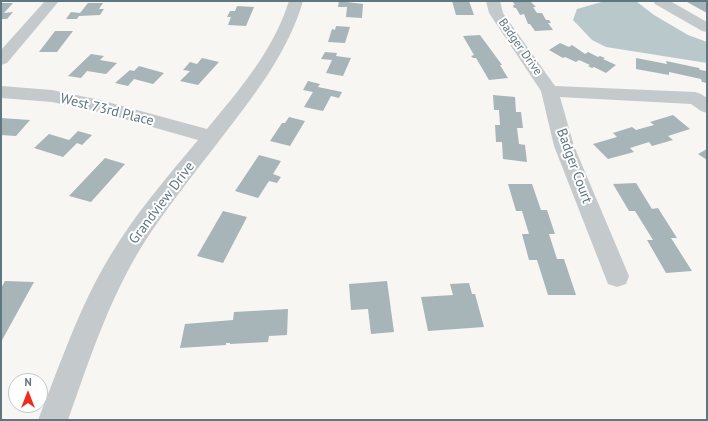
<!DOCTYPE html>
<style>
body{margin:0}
#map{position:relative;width:708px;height:421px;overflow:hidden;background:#f7f6f3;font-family:"PT Sans",sans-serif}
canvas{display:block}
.frame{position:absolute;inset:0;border:2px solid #5f7781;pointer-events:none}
.north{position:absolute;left:8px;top:373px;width:40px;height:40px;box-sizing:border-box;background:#fff;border:1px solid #bfc9cd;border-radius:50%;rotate:0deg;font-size:11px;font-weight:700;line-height:16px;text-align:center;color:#5f7781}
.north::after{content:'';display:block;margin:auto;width:14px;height:18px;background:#f12b19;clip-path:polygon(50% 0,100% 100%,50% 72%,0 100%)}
</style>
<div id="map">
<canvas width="708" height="421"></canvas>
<div class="frame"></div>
<div class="north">N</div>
</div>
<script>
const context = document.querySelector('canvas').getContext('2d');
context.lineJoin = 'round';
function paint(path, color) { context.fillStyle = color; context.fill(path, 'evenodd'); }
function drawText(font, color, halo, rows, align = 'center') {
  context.font = font + ' "PT Sans",sans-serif'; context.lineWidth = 4; context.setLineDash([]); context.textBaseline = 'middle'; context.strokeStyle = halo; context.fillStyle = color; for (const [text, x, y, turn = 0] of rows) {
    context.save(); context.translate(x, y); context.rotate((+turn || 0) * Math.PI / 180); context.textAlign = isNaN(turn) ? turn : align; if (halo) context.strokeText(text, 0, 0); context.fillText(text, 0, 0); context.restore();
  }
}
paint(new Path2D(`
 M605 1H636L654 15 688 35 707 42V63L606 47 592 40 573 20 577 9Z`), '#b9c9cb');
paint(new Path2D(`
 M339 1 363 4 362 18 346 17 347 7H338Z
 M452 1H469L474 15H456Z
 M512 1H530L536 7H533L537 13H542L546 20H549L551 23H548L553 30 535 31 530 24H528L524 14 520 15 516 8H514L513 5H515Z
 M691 1H703L707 3V13L687 2Z
 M1 3H13L4 13 13 12 7 19H1Z
 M88 3H103L99 9H104L100 15 79 16 77 19H66L71 12 80 13Z
 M237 6 254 7 246 26 228 25 231 17H227L230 11H235Z
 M336 26 350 27 345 43 328 42 332 29 335 30Z
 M55 31H73L57 52H39Z
 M480 35 502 65H500L508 78 489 80 476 58H473L471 56 474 55 463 36Z
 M560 43 569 47 572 45 585 54 588 52 598 57 600 56 605 58 603 59 616 65 606 73 594 67 592 68 588 66 590 65 579 60 576 62 565 57 563 58 549 50Z
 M325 52 337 53 336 56 351 58 343 76 326 73 332 60 321 59Z
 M91 54 104 56 100 60 117 63 106 74 87 71 81 78 68 76Z
 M202 58 219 62 198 85 180 81 190 71 183 70 190 62 197 64Z
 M636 58 667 64 666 61 699 68 700 70 707 71V83L702 82 701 79 669 72V75L636 69Z
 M139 66 164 73 153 84 134 79 128 86 115 83 130 70 134 71Z
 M308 81 320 84 318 87 342 92 339 98 331 96 323 111 304 107 313 92 303 90Z
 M493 95 515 97 516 112H521L523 128H517L519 144 525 145 527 162 503 159 502 142H496L495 125H500L499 110H494Z
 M673 115 690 129 668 136 673 140 652 146 649 142 630 148 634 152 608 159 593 144 617 137 613 133 632 127 636 130 654 125 650 122Z
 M289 117 305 121 290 146 270 141 282 123H285Z
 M1 118 30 120 16 136 1 135Z
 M78 131 92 135 82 145 77 143 63 157 34 148 49 134 69 140Z
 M707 149V160L698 154Z
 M259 155 281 161 273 174 281 177 277 183 269 181 258 198 235 191Z
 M105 158 125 164 91 202 69 196Z
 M636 183 652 209 658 208 677 238H671L692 271 666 273 647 240H653L635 211H629L613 184Z
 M508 184H532L541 210H547L555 234H549L557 259H564L576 295H548L537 260H529L522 234H529L522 211H516Z
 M223 211 247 217 223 263 197 256Z
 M5 281 34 282 1 342V288Z
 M387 281 394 332 371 334 368 309 351 310 349 284Z
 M469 283 472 294H475L484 327 428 331 421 297 453 295 450 284Z
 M288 309 287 335 269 336 268 342 230 344V343H226V345L180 348 185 324 233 320 234 312Z`), '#a7b4b8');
paint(new Path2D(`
 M45 1H59L7 63 1 65V50Z
 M289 1H303C289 49 259 89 229 128 203 162 175 197 151 232 112 290 91 355 68 420H38C60 365 79 307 110 256 135 214 167 177 198 140L99 112 52 102 1 98V86L52 90 100 100 207 129C240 89 273 51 289 1Z
 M486 1H500L503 13 555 86 695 92 701 94 707 98V113L701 111 691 104 560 97 574 146 629 276 626 284 617 287 608 284 554 146 541 91 489 13Z
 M653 1H670L707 22V32L702 31 655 4Z`), '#c4c9cc');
drawText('12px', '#5f7781', '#fff', [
 ["Badger Drive",520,47,55]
]);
drawText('14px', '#5f7781', '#fff', [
 ["West 73rd Place",107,110,14],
 ["Badger Court",574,166,70],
 ["Grandview Drive",162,203,-53]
]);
</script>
